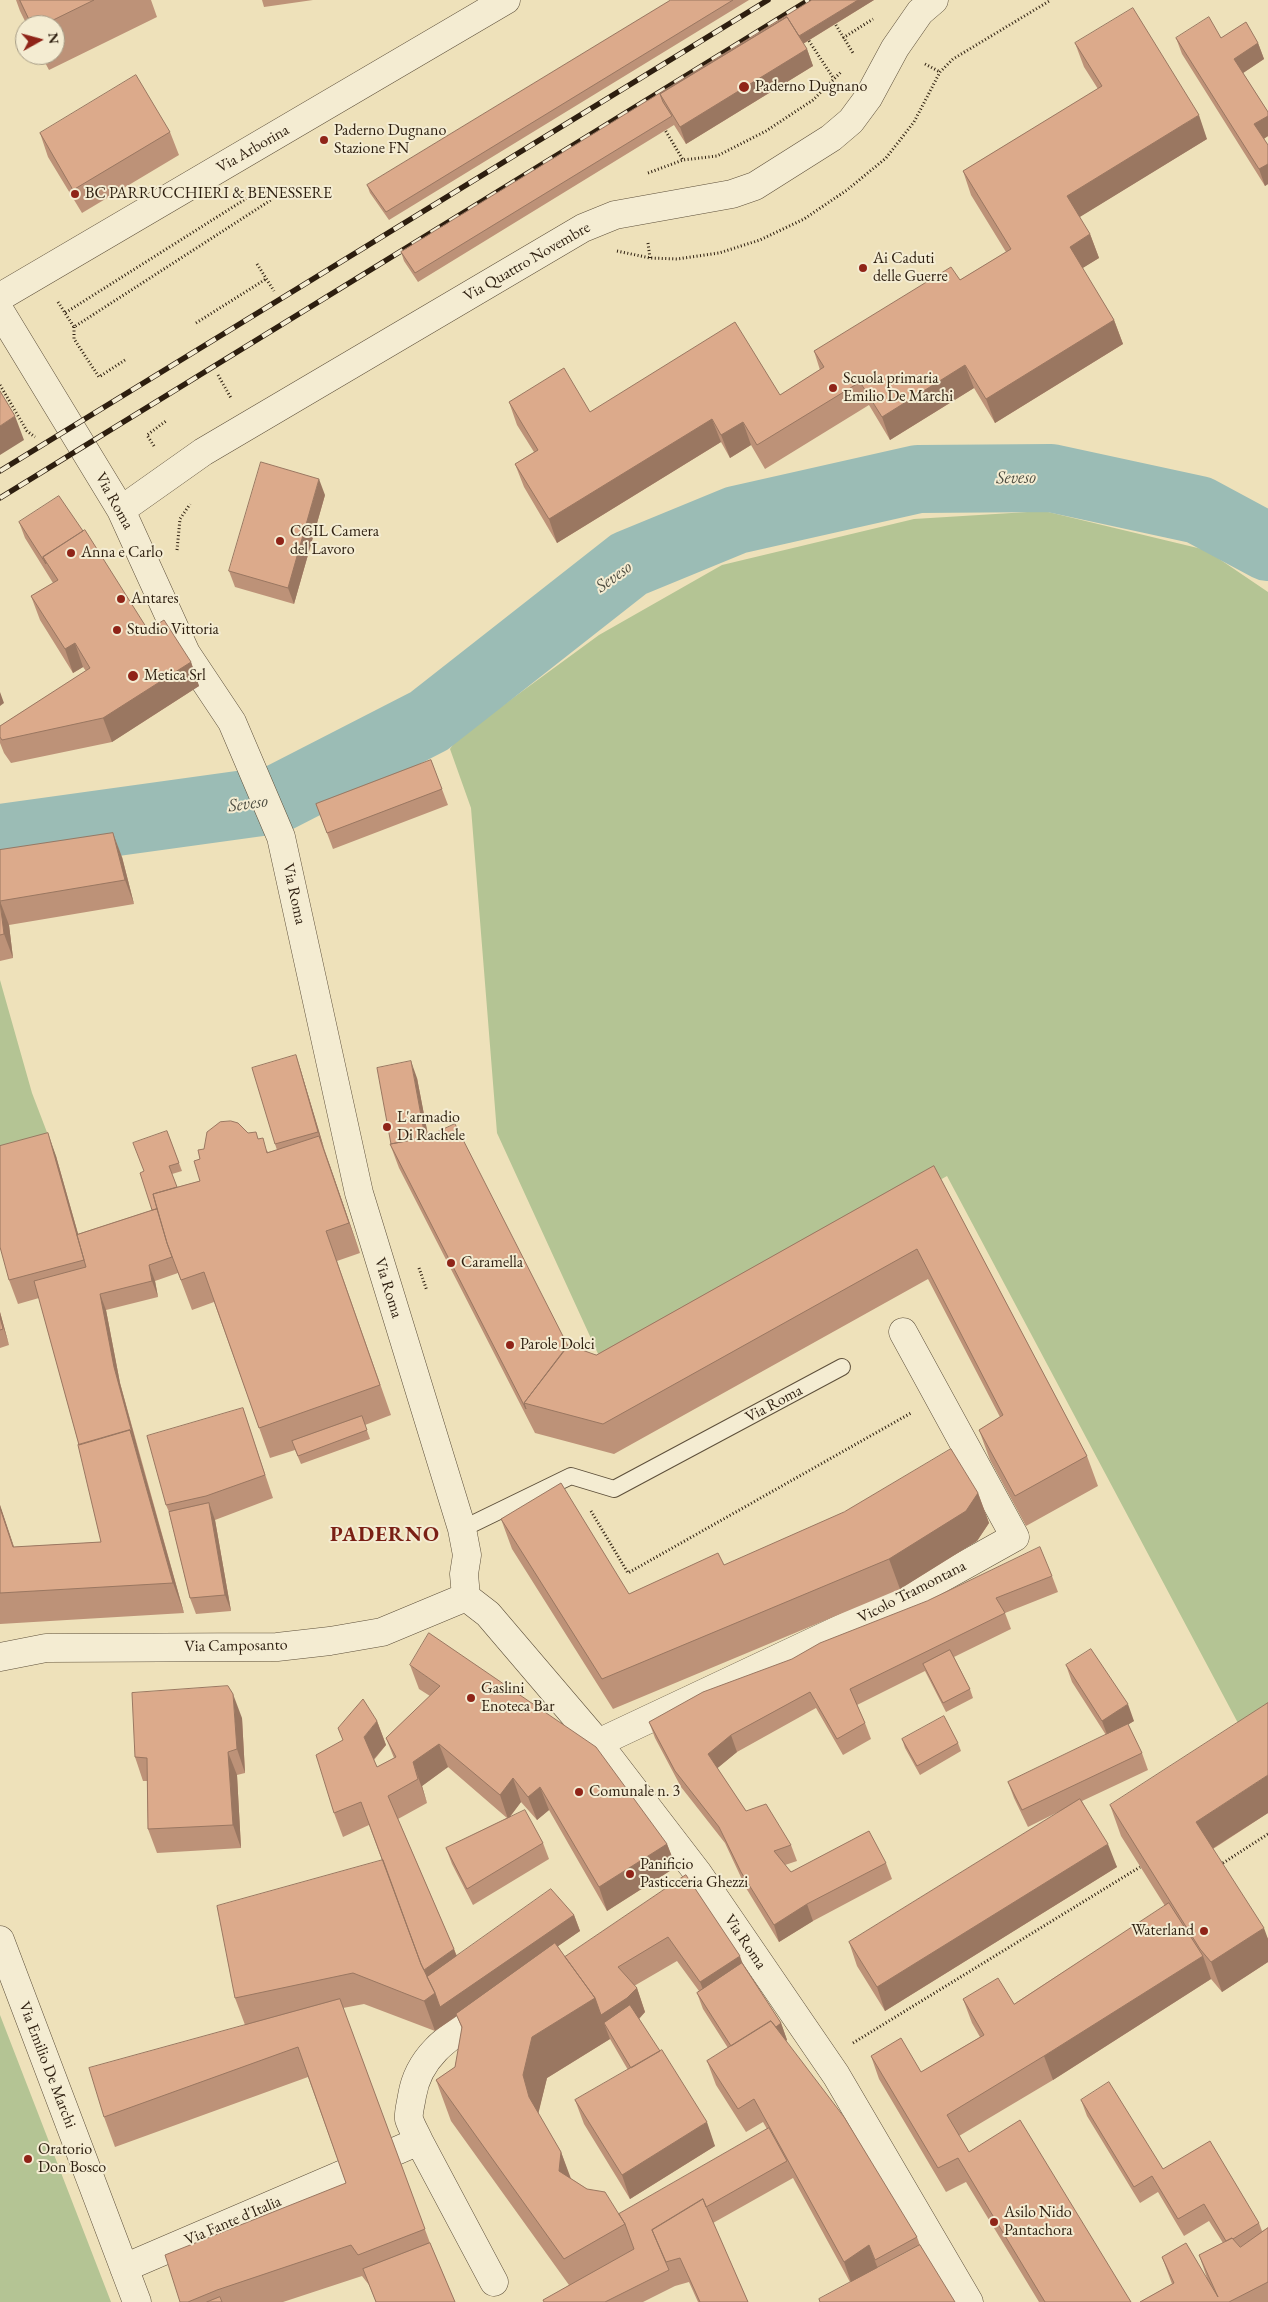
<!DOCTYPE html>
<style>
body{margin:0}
#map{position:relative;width:1268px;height:2302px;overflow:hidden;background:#eee1ba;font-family:"EB Garamond",serif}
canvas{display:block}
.north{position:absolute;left:15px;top:15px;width:50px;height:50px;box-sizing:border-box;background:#f4ecd2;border:1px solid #a49a84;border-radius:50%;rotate:83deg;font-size:14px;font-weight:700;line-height:20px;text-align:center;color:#2d1e0f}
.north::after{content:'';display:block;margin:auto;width:18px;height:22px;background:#8f2418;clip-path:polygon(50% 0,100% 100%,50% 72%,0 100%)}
</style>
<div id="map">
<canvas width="1268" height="2302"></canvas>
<div class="north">N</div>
</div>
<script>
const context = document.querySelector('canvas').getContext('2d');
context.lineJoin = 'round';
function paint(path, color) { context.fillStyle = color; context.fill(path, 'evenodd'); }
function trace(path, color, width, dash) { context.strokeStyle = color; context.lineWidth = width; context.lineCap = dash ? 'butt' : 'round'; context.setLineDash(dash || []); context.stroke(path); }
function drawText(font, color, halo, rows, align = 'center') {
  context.font = font + ' "EB Garamond",serif'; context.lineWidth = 4; context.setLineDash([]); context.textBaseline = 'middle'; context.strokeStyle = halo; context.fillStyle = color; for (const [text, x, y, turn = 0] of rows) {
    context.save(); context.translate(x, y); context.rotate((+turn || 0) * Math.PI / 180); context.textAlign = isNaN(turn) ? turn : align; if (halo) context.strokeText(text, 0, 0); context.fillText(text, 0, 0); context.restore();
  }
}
paint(new Path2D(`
 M1044 511 1206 550 1268 592V1726L1247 1740 947 1176 605 1369 497 1133 471 808 450 749 457 739 599 635 722 565 914 519Z
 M0 980 32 1093 56 1156 0 1172Z
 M0 2015 111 2302H0Z`), '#b4c494');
trace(new Path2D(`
 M0 838 275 800 429 721 629 564 736 520 918 479 1051 478 1199 510 1268 547`), '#9bbcb5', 68);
const service = new Path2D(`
 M462 1529 571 1476 614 1489 842 1367`);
const minor = new Path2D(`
 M0 297 506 0
 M0 311 121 510 186 653 232 722 281 837 359 1193 462 1529 467 1555 464 1574 466 1597 488 1614 598 1743 697 1872 836 2075 969 2302
 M121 510 203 452 583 228 615 215 732 194 755 186 831 138 851 121 868 98 895 48 920 12 934 0
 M0 1657 46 1648 277 1647 330 1641 382 1632 466 1597
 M598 1743 904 1599 1015 1537 903 1332
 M0 1940 137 2302
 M419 2141 494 2282
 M396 2151 419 2141C416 2134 411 2126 409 2119 408 2113 411 2103 412 2096 419 2051 457 2032 492 2008
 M124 2268 343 2174`);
trace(service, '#5d4f3a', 18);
trace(minor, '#5d4f3a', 29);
trace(new Path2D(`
 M834 22 853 53
 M807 38 834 79
 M843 38 873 19
 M925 64 940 72
 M664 128 683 160
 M648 173 683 160 717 156 766 131 813 100 842 71
 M648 243 650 258
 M617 251 650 258 677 259 719 253 760 240 804 219 847 190 886 158 914 122 940 72 953 59 1051 0
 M257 264 274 291
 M58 302 74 327 271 200 263 188 65 313
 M196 323 266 279
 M74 327V339L99 377 125 360
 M218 375 231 398
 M0 385 27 431 35 437
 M154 446 147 435 166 421
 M177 550 180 519 190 504
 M419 1268 427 1291
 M591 1511 628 1573 911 1413
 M1220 1865 1268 1834
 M853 2043 1140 1867`), '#2d1e0f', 3, [1, 2.5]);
trace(service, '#f4ecd2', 16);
trace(minor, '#f4ecd2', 28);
const rail = new Path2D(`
 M0 471 768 0
 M0 498 809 0`);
trace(rail, '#2d1e0f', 5.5);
trace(rail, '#f4ecd2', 4, [11]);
paint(new Path2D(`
 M16 0H151L157 17 49 70 41 55H55V25H27L20 11Z
 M262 0H313L264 7Z
 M671 0H749L389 220 370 193 367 185Z
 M812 0H874L803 44 807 49 813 66 686 144 674 125 418 282 404 261 401 252Z
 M1176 38H1221L1258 43 1264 59 1243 73 1268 112V136L1264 139 1268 145V184L1265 186 1182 54Z
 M1075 43 1207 139 1079 217 1090 234 1099 258 1082 268 1114 320 1123 344 995 423 974 388 890 440 869 405 765 469 751 445 730 458 721 442 557 543 524 487 515 464 534 452 517 425 509 402 590 412 780 395 820 370 814 351 960 280 1006 252 971 195 963 171 1098 89 1084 67Z
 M170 132 179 155 82 213 48 157 40 133Z
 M325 495 294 604 235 587 229 571Z
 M19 522 148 630 191 662 199 686 112 742 11 763 4 753 0 743V726L86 671 83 667 73 673 40 620 31 596 53 583 25 538Z
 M431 760 448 805 333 849 316 804Z
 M0 850 122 857 134 904 9 925 13 958 0 961Z
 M296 1055 301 1071 324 1148 360 1253 337 1261 391 1415 365 1425 370 1439 301 1464 295 1450 270 1458 214 1302 192 1310 178 1273 155 1281 158 1297 106 1310 120 1383 184 1613 0 1624V1505L14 1547 101 1542 79 1445 39 1298 18 1304 9 1280 56 1156 78 1234 152 1210 144 1171 167 1131 182 1171 172 1174 177 1187 200 1181V1159L204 1149 248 1133 258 1139 268 1152 277 1150 275 1144Z
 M417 1078 428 1136 568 1346 596 1355 934 1166 1087 1456 1098 1486 1026 1526 990 1460 979 1430 1000 1417 928 1279 614 1454 535 1433 399 1168 390 1144H391Z
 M0 1312 9 1345 0 1348Z
 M243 1408 273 1498 215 1520 231 1611 196 1614 190 1598 169 1512 166 1505Z
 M978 1493 989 1523 977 1541 900 1589 613 1709 512 1549 501 1519 629 1594 724 1565Z
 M1052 1576 1058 1592 1005 1613 1011 1629 954 1657 970 1689 973 1698 946 1712 925 1671 857 1705 865 1723 871 1739 843 1755 816 1708 737 1752 717 1768 746 1811 791 1845 797 1861 785 1865 791 1872 886 1863 892 1879 813 1921 779 1942 746 1888 725 1843 681 1787 655 1738 649 1722Z
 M410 1665 667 1844 676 1867 607 1911 549 1810 537 1820 521 1802 510 1817 543 1843 549 1859 473 1905 452 1864 446 1848 507 1818 448 1767 422 1786 427 1803 398 1819 457 1956 574 1915 580 1931 558 1946 565 1957 686 1875 781 2023 787 2040 786 2041 917 2237 920 2245 850 2282 793 2178 713 2223 748 2302H698L689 2282 675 2286 643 2302H544L569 2285 451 2121 436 2080 455 2067 462 2029 457 2016 435 2031 364 2004 343 2008 430 2243 455 2302H376L369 2285 362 2276 283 2302H180L346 2183 308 2077 115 2147 104 2117 245 2025 235 1998 382 1860 369 1825 343 1837 334 1813 377 1721 386 1745 374 1760 377 1767 394 1758 386 1738 430 1696 419 1689ZM677 1961 699 1991 697 1993 703 2009 728 2048 707 2061 716 2085 746 2132 763 2122 767 2129 619 2214 587 2189 570 2178 561 2152 538 2113 547 2078 610 2039 628 2070 575 2100 584 2124 630 2199 715 2146 639 2019 645 2012 637 1988 634 1986Z
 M1066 1665 1134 1721 1125 1726 1142 1753 1148 1770 1082 1801 1117 1867 885 2011 857 1966 849 1942 1062 1810 1028 1827 1014 1798 1008 1782 1106 1735 1072 1682Z
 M242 1718 245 1773 237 1775 241 1848 157 1853 148 1829 147 1781H143L135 1757Z
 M902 1739 958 1743 961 1751 920 1775 905 1748Z
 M1110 1805 1268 1813 1213 1849 1268 1939V1962L1222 1992 1211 1979 1053 2080 959 2136 969 2152 1131 2302H1039L966 2182 946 2192 879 2079 871 2056 921 2072 980 2037 972 2023 963 1999 1014 2004 1165 1906 1121 1836Z
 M1081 2100 1163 2169 1259 2223 1262 2231 1268 2228V2302H1140L1172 2284 1162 2257 1207 2278 1199 2255 1223 2243 1209 2221 1184 2236 1158 2192 1140 2203 1087 2116Z`), '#bd9278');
paint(new Path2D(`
 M858 0H874L801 45 798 37Z
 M1258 43 1264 59 1240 75 1234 59Z
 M807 49 813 66 686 144 680 127Z
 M1199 115 1207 139 1075 220 1067 196Z
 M1268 116V136L1260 141 1254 124Z
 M1268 164V184L1265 186 1259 169Z
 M1090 234 1099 258 1078 271 1070 247Z
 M1114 320 1123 344 995 423 986 399Z
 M965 365 974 388 890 440 882 417Z
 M15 416 24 440 0 455V426Z
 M712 419 721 442 557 543 549 519Z
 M743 422 751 445 730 458 721 435Z
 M319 479 325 495 294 604 288 588Z
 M75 643 83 667 73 673 65 649Z
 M191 662 199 686 112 742 103 718Z
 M0 692 4 703 0 706Z
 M113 833 122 857 134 904 125 880Z
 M0 901 9 925 13 958 4 934Z
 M296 1055 301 1071 324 1148 318 1132Z
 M411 1061 417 1078 433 1161 427 1145Z
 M48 1133 56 1156 92 1283 84 1260Z
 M319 1136 330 1166 360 1253 349 1223Z
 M149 1265 155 1281 158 1297 152 1281Z
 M100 1294 106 1310 120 1383 141 1461 135 1444 114 1367Z
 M0 1312 9 1345 0 1317Z
 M130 1430 141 1461 184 1613 173 1583Z
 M978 1493 989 1523 977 1541 900 1589 889 1559Z
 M209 1503 215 1520 231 1611 225 1595Z
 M0 1505 24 1577 0 1508Z
 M233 1694 242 1718 245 1773 237 1749Z
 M1128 1704 1134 1721 1108 1737 1102 1721Z
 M377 1721 386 1745 372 1761 364 1737Z
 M731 1735 737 1752 714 1771 708 1754Z
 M439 1744 448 1767 422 1786 427 1803 413 1762Z
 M228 1752 237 1775 241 1848 233 1825Z
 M1268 1775V1813L1207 1852 1196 1822Z
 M513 1778 521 1802 508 1819 500 1795Z
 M540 1787 549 1810 537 1820 528 1797Z
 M667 1844 676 1867 607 1911 599 1887Z
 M1108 1844 1117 1867 885 2011 877 1987Z
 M807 1904 813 1921 779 1942 774 1925Z
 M574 1915 580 1931 435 2031 424 2001 435 1993Z
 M1264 1928 1268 1939V1962L1222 1992 1211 1962Z
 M454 1949 462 1973 433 1993 423 1971Z
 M740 1956 748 1979 709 2005 700 1982Z
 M1203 1956 1211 1979 1053 2080 1044 2056Z
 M637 1988 645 2012 636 2022 604 2023 610 2039 547 2078 538 2115 529 2097 523 2075 532 2037 595 1998Z
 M781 2023 787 2040 742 2069 736 2053Z
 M707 2122 715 2146 630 2199 622 2175Z
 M561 2152 576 2192 559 2171Z
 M869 2245 878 2269 852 2285 844 2262Z`), '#9a7761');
const building = new Path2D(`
 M20 0H94L43 25H32Z
 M671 0H733L386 212 367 185Z
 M812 0H858L799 36 787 17 660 94 663 102 672 116 415 273 401 252Z
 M1133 8 1199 115 1067 196 1090 234 1070 247 1114 320 986 399 965 365 882 417 860 382 757 445 743 422 721 435 712 419 549 519 515 464 538 450 509 402 564 368 590 412 735 322 780 395 824 367 814 351 951 267 960 280 1011 249 963 171 1102 86 1075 43Z
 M787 17 807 49 680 127 660 94Z
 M1209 17 1221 38 1246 22 1258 43 1234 59 1268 112V116L1254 124 1268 145V164L1259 169 1176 38Z
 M136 75 170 132 73 190 40 133Z
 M0 391 15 416 0 426Z
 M261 462 319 479 288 588 229 571Z
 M59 496 83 531 43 557 46 564 19 522Z
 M85 530 148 630 164 620 191 662 103 718 2 740 0 737V726L90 668 75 643 65 649 31 596 58 580 43 557Z
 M431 760 442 789 327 833 316 804Z
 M113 833 125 880 0 901V850Z
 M0 902 4 934 0 935Z
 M296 1055 318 1132 275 1144 252 1068Z
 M411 1061 425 1137 391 1144 377 1068Z
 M231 1121 238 1123 248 1133 256 1132 258 1139 263 1138 267 1153 319 1136 349 1223 326 1231 380 1385 259 1428 204 1272 181 1280 167 1243 153 1194 200 1181 194 1161 200 1159 198 1150 204 1149 207 1132 220 1122Z
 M455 1124 568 1346 524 1403 526 1409 390 1144 424 1138Z
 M167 1131 179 1163 169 1166 177 1187 153 1194 157 1209 152 1210 140 1173 144 1171 133 1143Z
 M48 1133 84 1260 9 1280 0 1247V1146Z
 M934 1166 1087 1456 1015 1496 979 1430 1003 1415 917 1249 603 1424 524 1403 568 1345 596 1355Z
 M157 1209 167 1243 172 1257 149 1265 152 1281 100 1294 114 1367 135 1444 130 1430 79 1445 34 1281 86 1267 77 1235Z
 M0 1317 3 1329 0 1330Z
 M243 1408 265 1475 206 1496 166 1505 147 1436Z
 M362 1416 367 1430 298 1456 292 1441Z
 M130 1430 173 1583 0 1593V1508L13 1547 101 1542 78 1445Z
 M951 1449 978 1493 966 1511 889 1559 602 1679 501 1519 561 1483 629 1594 718 1553 724 1565 844 1512Z
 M209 1503 225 1595 190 1598 169 1512Z
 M1040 1547 1052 1576 996 1598 1005 1613 850 1689 865 1723 837 1739 810 1692 731 1735 708 1754 746 1811 766 1804 791 1845 774 1851 791 1872 869 1831 886 1863 807 1904 774 1925 741 1872 719 1827 675 1771 649 1722 703 1692 792 1659 820 1643 927 1601Z
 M429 1633 596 1747 667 1844 599 1887 540 1787 528 1797 513 1778 500 1795 439 1744 413 1762 418 1779 388 1796 454 1949 424 1970 421 1964 361 1802 334 1813 316 1755 343 1740 338 1728 363 1699 377 1721 364 1737 377 1767 396 1757 386 1738 440 1686 410 1665Z
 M1091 1649 1128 1704 1102 1721 1066 1665Z
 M950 1650 970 1689 943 1703 923 1664Z
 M228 1686 233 1694 237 1749 228 1752 233 1825 148 1829 147 1758 135 1757 132 1693Z
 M1268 1703V1775L1196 1822 1264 1928 1211 1962 1200 1949 1110 1805Z
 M944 1716 958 1743 917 1766 902 1739Z
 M1128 1724 1142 1753 1022 1810 1008 1782Z
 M1080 1799 1108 1844 877 1987 849 1942Z
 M525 1810 543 1843 467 1889 446 1848Z
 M383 1860 421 1964 435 1993 424 2001 353 1973 235 1998 217 1906Z
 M686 1875 740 1956 700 1982 668 1937 618 1967 637 1988 627 1998 601 2015 595 1998 565 1957Z
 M551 1889 574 1915 440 2007 435 1993 427 1977Z
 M1169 1903 1203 1956 1044 2056 947 2115 969 2152 1020 2120 1131 2302H1045L958 2158 938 2168 871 2056 901 2038 921 2072 984 2035 963 1999 998 1978 1014 2004Z
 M555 1943 595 1998 532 2037 523 2075 529 2097 561 2152 559 2171 587 2189 605 2192 625 2224 564 2259 436 2080 455 2067 462 2027 456 2014Z
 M742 1963 781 2023 776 2027 771 2021 731 2046 697 1993Z
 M340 1999 425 2229 358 2255 351 2245 217 2290 188 2302H180L165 2255 346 2183 298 2047 104 2117 89 2068Z
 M630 2005 660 2051 631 2068 604 2023Z
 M771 2021 844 2117 917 2237 875 2260 869 2245 844 2262 754 2099 738 2109 707 2061Z
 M662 2050 707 2122 622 2175 575 2100Z
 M1109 2082 1163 2169 1210 2141 1259 2223 1233 2239 1232 2238 1226 2241 1204 2204 1178 2219 1152 2176 1134 2187 1081 2100Z
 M769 2128 787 2161 706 2207 703 2199 652 2230 669 2270 605 2302H544L543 2300 634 2249 625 2224 619 2214Z
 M703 2199 748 2302H700L680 2258 666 2262 652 2230Z
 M1268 2228V2282L1229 2302H1140L1174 2283 1162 2257 1186 2243 1218 2297 1199 2255 1232 2238 1240 2247Z
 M430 2243 455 2302H376L363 2269Z
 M920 2245 955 2302H820L819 2299Z
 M220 2297 222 2302H207Z`);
paint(building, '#dcaa8b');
trace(building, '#9a7761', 1);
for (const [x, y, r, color] of [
 [744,87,6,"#8f2418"],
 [324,140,5,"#8f2418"],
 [75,194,5,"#8f2418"],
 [863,268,5,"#8f2418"],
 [833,388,5,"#8f2418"],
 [280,541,5,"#8f2418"],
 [71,553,5,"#8f2418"],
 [121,599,5,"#8f2418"],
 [117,630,5,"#8f2418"],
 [133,676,6,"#8f2418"],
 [387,1127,5,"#8f2418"],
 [451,1263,5,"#8f2418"],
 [510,1345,5,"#8f2418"],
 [471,1698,5,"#8f2418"],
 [579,1792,5,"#8f2418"],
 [630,1874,5,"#8f2418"],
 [1204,1931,5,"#8f2418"],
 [28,2159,5,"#8f2418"],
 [994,2222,5,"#8f2418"]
]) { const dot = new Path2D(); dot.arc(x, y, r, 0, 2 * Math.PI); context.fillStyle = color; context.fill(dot); trace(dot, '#f4ecd2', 2); }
drawText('16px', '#2d1e0f', '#f4ecd2', [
 ["Paderno Dugnano",755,87],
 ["Paderno Dugnano",334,131],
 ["Stazione FN",334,149],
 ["BC PARRUCCHIERI & BENESSERE",85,194],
 ["Ai Caduti",873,259],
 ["delle Guerre",873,277],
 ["Scuola primaria",843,379],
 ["Emilio De Marchi",843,397],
 ["CGIL Camera",290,532],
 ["del Lavoro",290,550],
 ["Anna e Carlo",81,553],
 ["Antares",131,599],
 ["Studio Vittoria",127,630],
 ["Metica Srl",144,676],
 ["L'armadio",397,1118],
 ["Di Rachele",397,1136],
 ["Caramella",461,1263],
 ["Parole Dolci",520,1345],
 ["Gaslini",481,1689],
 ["Enoteca Bar",481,1707],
 ["Comunale n. 3",589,1792],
 ["Panificio",640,1865],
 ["Pasticceria Ghezzi",640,1883],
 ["Waterland",1194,1931,"right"],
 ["Oratorio",38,2150],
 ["Don Bosco",38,2168],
 ["Asilo Nido",1004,2213],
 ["Pantachora",1004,2231]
], 'left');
drawText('16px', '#2d1e0f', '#f4ecd2', [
 ["Via Arborina",253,149,-30],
 ["Via Quattro Novembre",527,262,-30],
 ["Via Roma",114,501,61],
 ["Via Roma",294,894,78],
 ["Via Roma",388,1288,73],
 ["Via Roma",774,1404,-28],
 ["Vicolo Tramontana",912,1592,-27],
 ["Via Camposanto",236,1646,-1],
 ["Via Roma",745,1942,56],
 ["Via Emilio De Marchi",47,2065,69],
 ["Via Fante d'Italia",233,2221,-23]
]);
drawText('italic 18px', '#4e4d41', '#f4ecd2', [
 ["Seveso",1016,478,-1],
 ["Seveso",614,577,-36],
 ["Seveso",248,804,-8]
]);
context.letterSpacing = '1px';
drawText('bold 21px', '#7a1f14', '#f4ecd2', [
 ["PADERNO",385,1535]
]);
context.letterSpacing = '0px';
</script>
